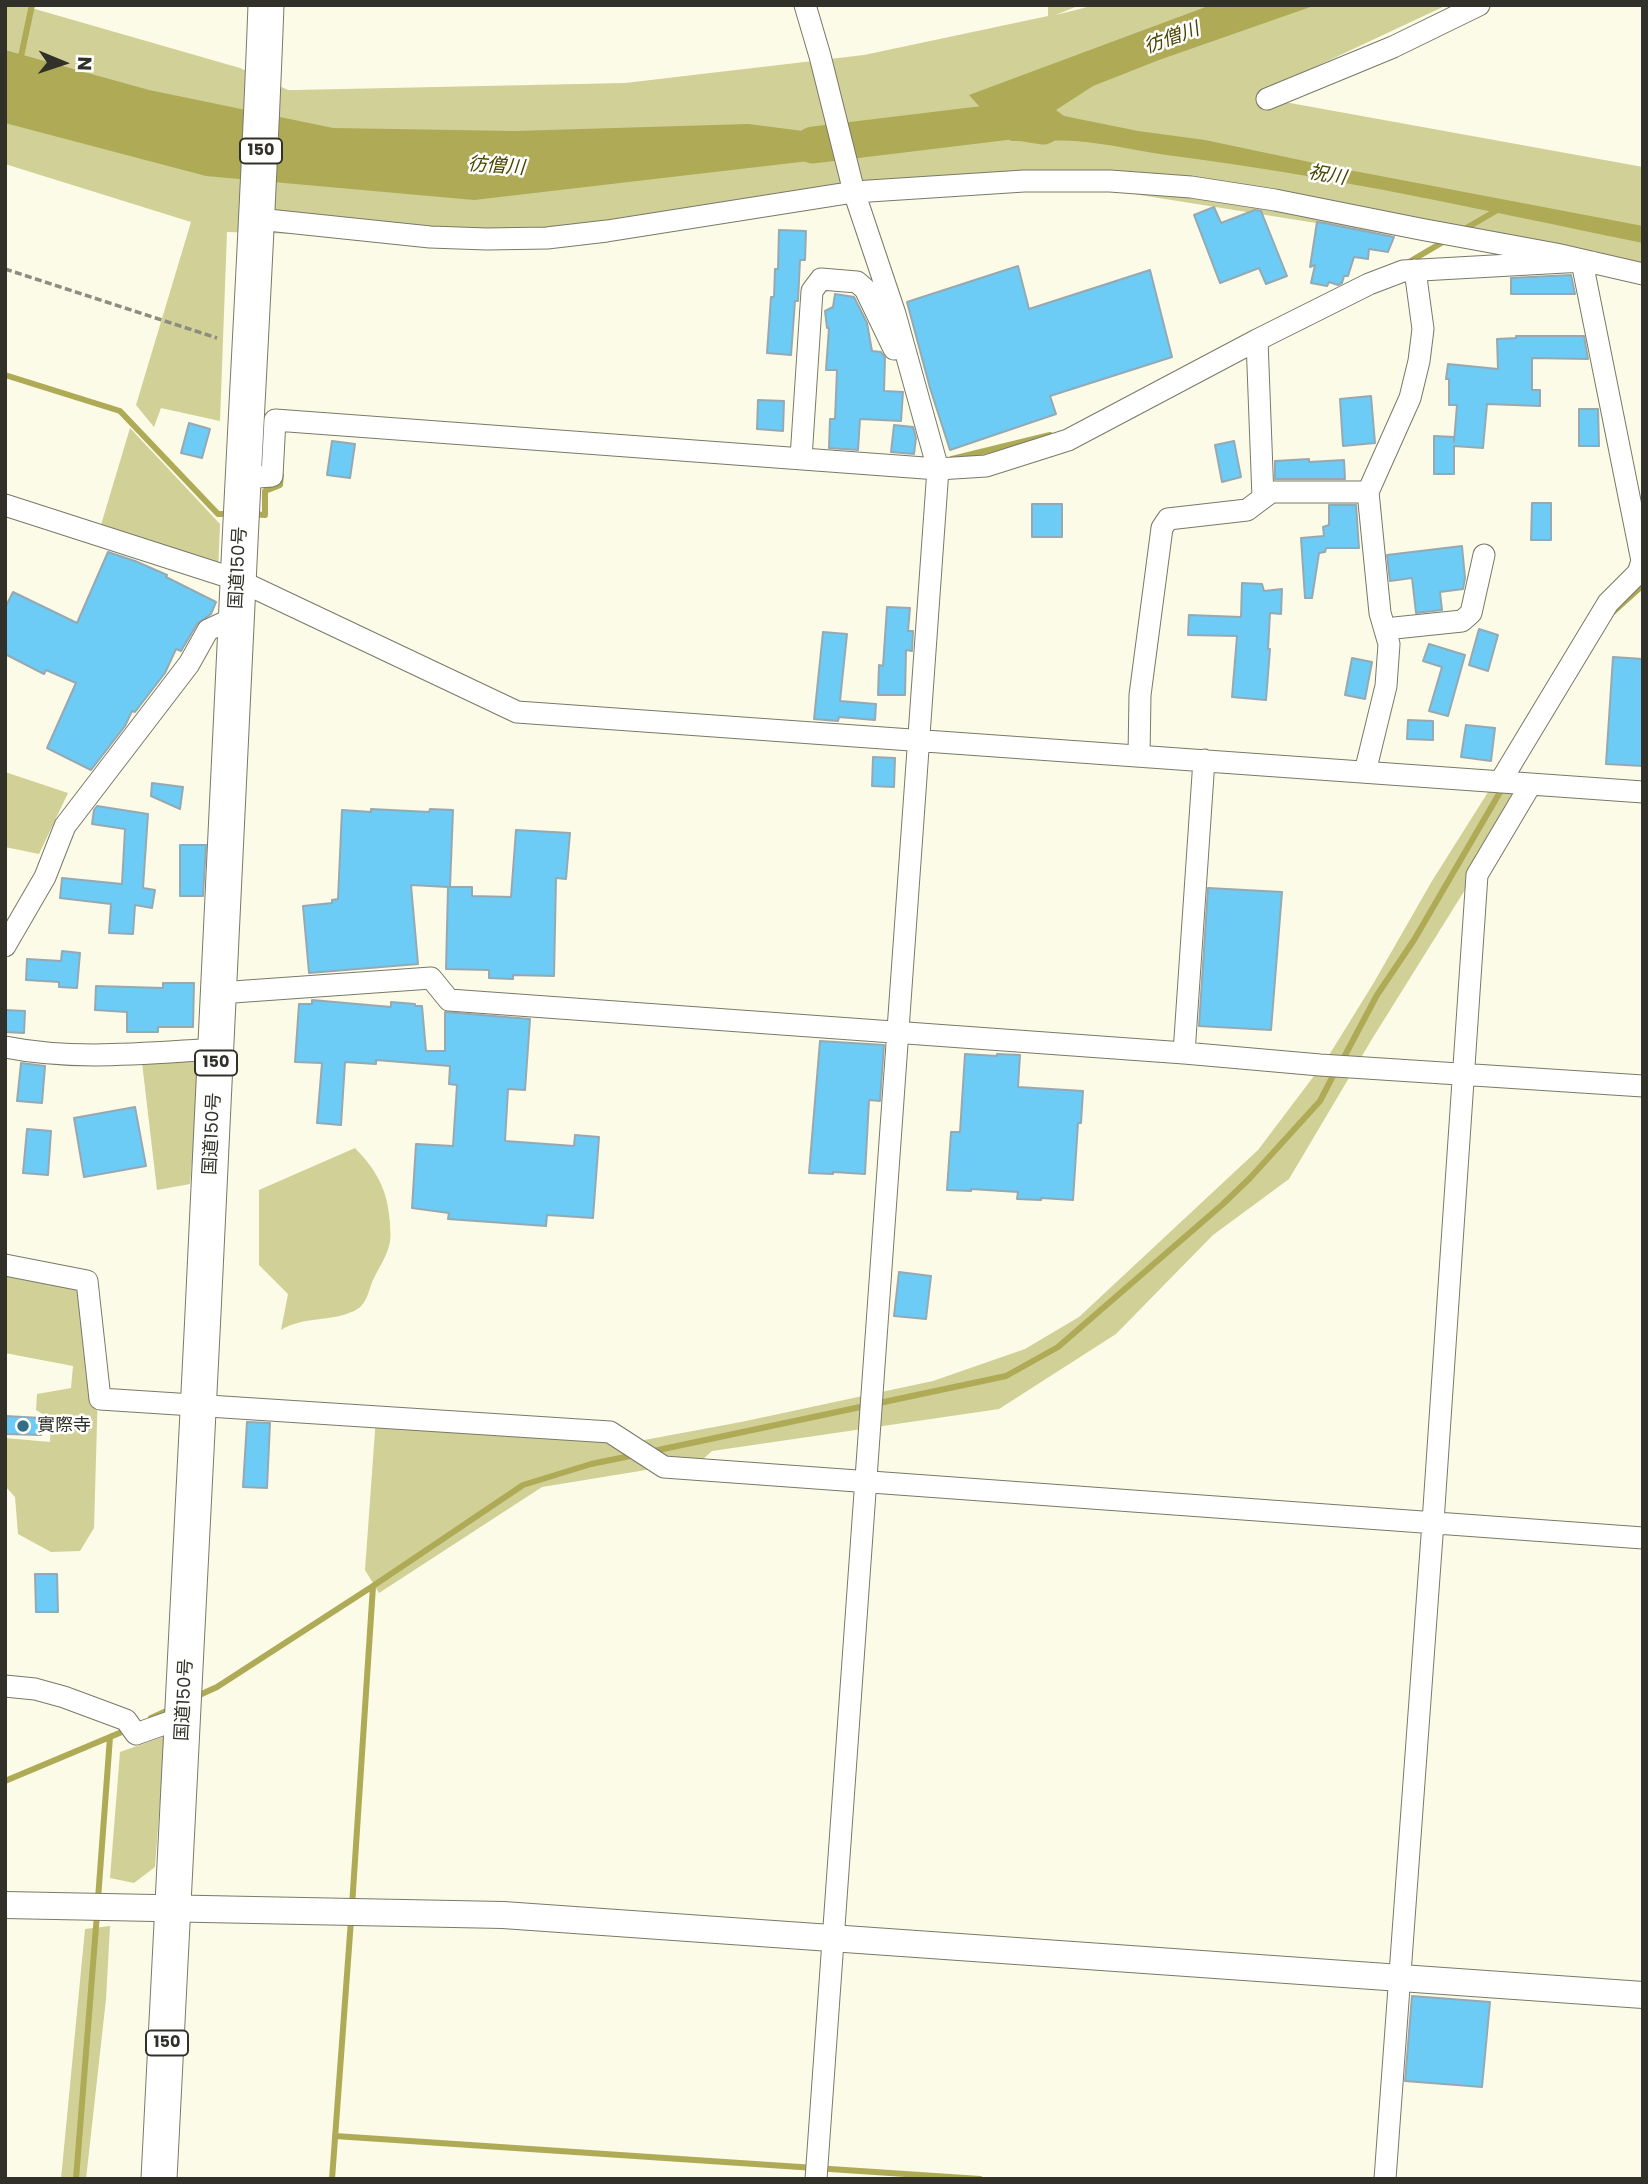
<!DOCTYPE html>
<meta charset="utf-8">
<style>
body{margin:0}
#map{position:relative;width:1648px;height:2184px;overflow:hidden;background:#fbfbe8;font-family:Poppins,sans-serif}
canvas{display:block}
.frame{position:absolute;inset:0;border:7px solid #31312a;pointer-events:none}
.north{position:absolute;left:28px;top:28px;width:70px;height:70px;-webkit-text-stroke:5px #fff;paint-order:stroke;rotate:92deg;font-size:19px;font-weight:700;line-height:28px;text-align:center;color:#31312a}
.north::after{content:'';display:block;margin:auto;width:24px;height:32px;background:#31312a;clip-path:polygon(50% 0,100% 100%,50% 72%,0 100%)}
</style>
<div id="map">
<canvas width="1648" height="2184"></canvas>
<div class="frame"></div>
<div class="north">N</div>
</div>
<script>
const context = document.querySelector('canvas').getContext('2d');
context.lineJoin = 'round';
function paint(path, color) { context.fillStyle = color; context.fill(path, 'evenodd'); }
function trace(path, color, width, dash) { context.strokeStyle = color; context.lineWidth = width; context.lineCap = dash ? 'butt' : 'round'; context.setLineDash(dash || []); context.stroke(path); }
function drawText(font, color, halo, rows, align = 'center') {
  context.font = font + ' Poppins,"Noto Sans JP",sans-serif'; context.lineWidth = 5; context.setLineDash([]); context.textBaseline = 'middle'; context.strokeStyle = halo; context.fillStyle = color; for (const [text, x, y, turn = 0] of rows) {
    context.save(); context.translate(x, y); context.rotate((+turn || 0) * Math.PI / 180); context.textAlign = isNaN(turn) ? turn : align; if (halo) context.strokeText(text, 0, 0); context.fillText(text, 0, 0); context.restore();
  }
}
paint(new Path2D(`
 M5 5H21L240 68 288 90H296L625 83 864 55 1048 16V5H1080L1056 15 1095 5H1447L1285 81 1268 99 1643 167V275L1008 174 476 239 227 232 220 421 161 408 154 427 136 405 191 222 5 164Z
 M130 428 220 524 218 573 98 535Z
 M5 772 68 793 39 854 5 847Z
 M1495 781 1531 784 1372 1039 1289 1179 1213 1235 1116 1334 999 1409 712 1451 701 1461 542 1487 379 1593 365 1570 376 1417 639 1441 741 1422 933 1381 1025 1349 1079 1317 1258 1150 1326 1060 1373 984 1432 881Z
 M202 1050 190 1184 157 1190 141 1054Z
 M355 1148C378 1172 388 1191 390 1224 390 1229 391 1236 390 1241 388 1255 379 1267 373 1280 368 1292 367 1305 354 1311 330 1322 304 1316 281 1330L288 1294 259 1265V1190Z
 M5 1268 87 1281 98 1388 94 1528 80 1551 51 1552 18 1534 15 1497 5 1486V1438L50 1442 51 1419 36 1410 37 1394 71 1388 73 1366 5 1353Z
 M165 1736 155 1867 134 1883 110 1878 120 1752Z
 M110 1926 106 1999 86 2179H61L85 1929Z`), '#d1d097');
paint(new Path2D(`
 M1211 5H1316L1159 60 1093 86 1056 110 1064 116 1138 131 1205 140 1333 167 1643 226V243C1487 211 1332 176 1174 156 1141 152 1107 143 1074 141 1053 140 1032 141 1011 141L969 95Z
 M5 50 149 90 333 128 515 131 748 124 929 147 474 200 206 176 5 123Z`), '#aeaa55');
trace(new Path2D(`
 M20 61 32 5
 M1463 230 1499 209
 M1409 262 1448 239
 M5 375 120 411 218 514H231
 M952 459 1050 435
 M252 514 265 515V491L280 485 281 475
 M1613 612 1643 585
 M1342 1061 1377 995 1414 940 1503 787
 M649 1452 1006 1376 1058 1347 1223 1204 1250 1178 1320 1101 1336 1070
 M195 1697 217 1687 373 1586 523 1485 591 1464 635 1455
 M151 1718 173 1708
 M5 1781 129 1729
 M98 1899 110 1737
 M352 1906 373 1586
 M335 2136 980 2179
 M76 2179 97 1914
 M332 2179 351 1920`), '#aeaa55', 6);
trace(new Path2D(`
 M813 145 1011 121 1043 126`), '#aeaa55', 37);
const building = new Path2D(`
 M1214 207 1221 223 1255 210 1261 211 1287 276 1266 284 1259 268 1220 283 1194 215Z
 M1317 222 1324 223 1394 237 1388 252 1369 249 1368 259 1354 257 1348 276H1344L1342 283 1338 285 1329 282 1327 286 1311 283 1315 265 1310 267Z
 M779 230 806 231 805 260H800L798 301H795L791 355 767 353 771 297H774L775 269H778Z
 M1018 266 1029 309 1150 270 1172 357 1050 396 1056 414 950 450 930 388 907 302Z
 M1571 275 1575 294H1511V278Z
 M835 294 854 297 867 323 872 351 881 352 885 358 884 391 903 392 901 421 860 419 858 450 829 448 830 419H835L837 370H826L829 328H827L825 311 833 307Z
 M1516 336H1584L1588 359 1532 358V390H1540V406L1487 404 1483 448 1454 446V474H1434V436L1454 437V442L1457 405H1449V379H1446L1448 364 1498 369 1497 339 1516 338Z
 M1371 396 1375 443 1343 446 1340 399Z
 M758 400 784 401 783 431 757 429Z
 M1579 409H1598L1599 446H1579Z
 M189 423 210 429 202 458 181 453Z
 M894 425 913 427 916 438 914 454 891 452Z
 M332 441 355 444 350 478 327 475Z
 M1234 441 1241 477 1222 482 1215 445Z
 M1309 459V462L1344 460 1345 479H1275V461Z
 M1532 503H1551V540H1531Z
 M1032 504H1062V537H1032Z
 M1329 505H1356L1359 548H1326L1325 552 1319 553 1312 598H1305L1301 538 1324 536 1323 527 1329 525Z
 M1462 546 1465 578 1463 589 1440 592 1442 610 1416 613 1412 578 1390 581 1387 555Z
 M108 552 135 561 167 575 166 577 216 602 211 614 197 624 181 651 176 649 165 673 135 712 132 711 125 726 91 770 47 748 76 683 46 670 44 674 5 654V608L13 592 77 623Z
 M1242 583 1262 584 1264 591 1282 589 1281 614 1270 613 1268 649H1270L1266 700 1232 697 1237 636 1188 635 1189 615 1241 617Z
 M887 607 910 608 908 631H913L912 651 906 650 905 695H878L879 665 883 666Z
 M1479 629 1498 635 1488 671 1469 665Z
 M823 632 847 634 840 701 876 704 875 720 839 717 838 721 814 719Z
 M1429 644 1465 655 1448 716 1429 711 1442 667 1423 661Z
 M1613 657 1643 659V766L1606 764Z
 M1352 658 1372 662 1365 699 1345 695Z
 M1408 720 1433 721V740L1407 739Z
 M1466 725 1495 728 1491 761 1461 757Z
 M873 757 895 758 894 787 872 786Z
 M152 783 183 787 180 809 151 796Z
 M97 806 148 814 143 888 155 890 152 908 135 905 133 934 109 933 111 904 60 898 62 878 122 884 125 829 92 824 94 810Z
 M371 809 429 812 430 809 453 810 450 887H472V896L511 897 516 830 570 833 566 879 556 878 554 976 513 975V979L489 978V970L446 969 448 887 411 885 418 964 309 973 303 906 332 903V900L338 899 342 810 371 812Z
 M180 845H206L203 896H180Z
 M1208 888 1282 892 1271 1030 1199 1026Z
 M62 951 80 953 77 988 59 987V982L26 980 27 959 61 961Z
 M163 983H194L193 1027H158V1032H127V1012L95 1010 96 986 163 988Z
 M312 1000 391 1007V1002L415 1004V1006H422L426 1051H445V1012L530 1019 525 1090 508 1089 505 1141 574 1146 575 1135 599 1137 593 1218 547 1215 546 1226 448 1219 449 1213 412 1208 416 1144 453 1146 457 1085 449 1084 450 1066 376 1060V1064L345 1062 341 1125 317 1123 322 1063 295 1062 299 1004H312Z
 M5 1010 25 1011 24 1033 5 1032Z
 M820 1041 884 1045 880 1101 869 1100 865 1174 833 1172V1174L809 1173Z
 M965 1054 997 1056V1054L1020 1055 1018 1087 1083 1091 1081 1123H1078L1073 1200 1041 1198V1200L1017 1199 1018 1192 971 1189V1191L947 1190 951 1132H960Z
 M21 1063 45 1066 42 1103 17 1101Z
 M135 1107 146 1166 84 1177 74 1118Z
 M27 1129 51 1131 48 1175 23 1173Z
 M899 1272 931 1276 926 1319 894 1316Z
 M5 1416 42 1418 41 1435 5 1434Z
 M247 1422 270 1423 267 1488 243 1487Z
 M35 1574H57L58 1612H36Z
 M1412 1996 1490 2002 1482 2087 1405 2081Z`);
paint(building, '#6cccf5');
trace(building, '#96a9b2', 2);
const minor = new Path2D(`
 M805 5 820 56 854 192 895 314 938 469 816 2179
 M1267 99 1393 47 1479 5
 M258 219 430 237 487 239 547 238 607 231 854 192 1024 181H1110L1191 187 1275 200 1420 229 1556 254 1643 274
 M1257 340 1263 498
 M801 458 812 291 821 279 857 282 865 289 894 349
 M244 478 272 476 275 420 938 469 986 466 1068 440 1257 340 1369 284 1403 271 1583 261
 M5 505 238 580 517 712 1643 792
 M1385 629 1462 621 1471 613 1484 555
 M1139 756 1140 695 1162 528 1168 519 1247 510 1271 492H1368
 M1365 772 1386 686 1389 644 1380 613 1368 492 1410 398 1419 361 1423 329 1415 270
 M1500 782 1608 603 1638 573 1642 561 1584 272 1592 262
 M5 946 45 877 65 826 189 664 208 630 236 617
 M219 993 431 978 449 1000 1184 1053 1320 1065 1643 1086
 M5 1047C75 1061 146 1053 217 1049
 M1184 1053 1204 760
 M5 1265 87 1281 100 1399 610 1432 664 1467 1643 1538
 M5 1686 35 1689 64 1697 126 1720 136 1734 184 1717
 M1385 2179 1433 1522 1477 875 1531 784`);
const tertiary = new Path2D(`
 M5 1905 503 1915 1643 1995`);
const trunk = new Path2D(`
 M159 2179C187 1647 213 1116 238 584 247 391 259 198 266 5`);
trace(minor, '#797968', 23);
trace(tertiary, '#797968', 28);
trace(trunk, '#797968', 37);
trace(new Path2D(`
 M5 269 217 338`), '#8c8c80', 3.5, [7, 3.5]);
trace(minor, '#fff', 21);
trace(tertiary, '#fff', 26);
trace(trunk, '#fff', 35);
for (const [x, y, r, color] of [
 [23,1426,7,"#336d86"]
]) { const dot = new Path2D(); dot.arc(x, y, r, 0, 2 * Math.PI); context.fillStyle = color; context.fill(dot); trace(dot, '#fff', 2.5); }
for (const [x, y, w] of [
 [261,151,42],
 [216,1063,42],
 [167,2043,42]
]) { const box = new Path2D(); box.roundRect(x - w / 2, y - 12.5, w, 25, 5); context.fillStyle = '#fff'; context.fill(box); trace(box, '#31312a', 2); }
drawText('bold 16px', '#31312a', null, [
 ["150",261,151],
 ["150",216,1063],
 ["150",167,2043]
]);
drawText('18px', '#31312a', '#fff', [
 ["国道150号",239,568,-87],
 ["国道150号",213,1134,-87],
 ["国道150号",185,1700,-87]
]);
drawText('18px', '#31312a', '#fff', [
 ["實際寺",37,1426]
], 'left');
drawText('italic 19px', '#4a4600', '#fff', [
 ["彷僧川",1172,39,-20],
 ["彷僧川",496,167,4],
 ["祝川",1327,176,10]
]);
</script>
